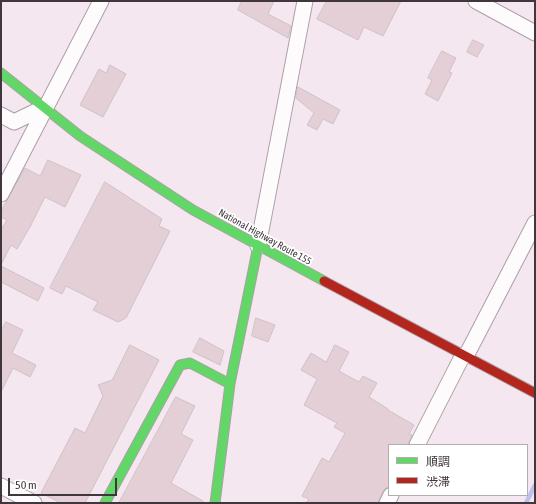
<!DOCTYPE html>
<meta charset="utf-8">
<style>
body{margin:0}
#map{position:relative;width:536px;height:504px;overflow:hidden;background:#f5e7f0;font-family:"Asap Condensed","Noto Sans JP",sans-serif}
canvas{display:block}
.frame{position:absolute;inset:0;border:2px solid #40363c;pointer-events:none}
.legend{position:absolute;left:388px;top:444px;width:140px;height:52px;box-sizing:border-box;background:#fff;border:1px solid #b3afb1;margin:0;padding:5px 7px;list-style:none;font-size:12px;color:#40363c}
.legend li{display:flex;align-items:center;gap:8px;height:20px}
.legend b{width:20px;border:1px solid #b3afb1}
.scale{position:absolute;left:8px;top:478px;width:109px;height:18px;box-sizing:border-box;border:2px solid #40363c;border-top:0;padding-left:5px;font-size:12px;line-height:14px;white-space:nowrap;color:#40363c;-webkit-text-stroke:3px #fff;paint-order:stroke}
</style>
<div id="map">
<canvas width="536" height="504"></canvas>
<div class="frame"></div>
<ul class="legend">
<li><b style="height:5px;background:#63d668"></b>順調</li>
<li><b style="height:5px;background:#b3261e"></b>渋滞</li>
</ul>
<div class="scale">50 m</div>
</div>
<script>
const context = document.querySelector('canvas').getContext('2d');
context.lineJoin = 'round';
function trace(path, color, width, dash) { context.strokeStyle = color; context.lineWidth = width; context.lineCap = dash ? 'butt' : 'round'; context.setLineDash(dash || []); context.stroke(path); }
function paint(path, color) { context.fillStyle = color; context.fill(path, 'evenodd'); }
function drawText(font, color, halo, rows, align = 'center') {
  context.font = font + ' "Asap Condensed",sans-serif'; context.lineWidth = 3.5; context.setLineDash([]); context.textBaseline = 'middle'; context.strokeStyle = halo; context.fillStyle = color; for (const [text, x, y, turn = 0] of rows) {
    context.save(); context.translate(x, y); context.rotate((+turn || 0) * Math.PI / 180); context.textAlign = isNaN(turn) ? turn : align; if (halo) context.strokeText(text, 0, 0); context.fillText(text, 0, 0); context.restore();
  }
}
trace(new Path2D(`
 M526 503 535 485`), '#bdc0ec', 4.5);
const building = new Path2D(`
 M242 1H274L268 14 291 26 288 38 238 10Z
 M327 1H401L383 36 364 27 358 40 317 19Z
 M473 40 484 45 477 57 467 52Z
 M442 51 456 58 449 72 452 73 438 101 425 94 432 80 428 78Z
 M110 65 126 74 103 117 80 105 99 69 106 73Z
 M298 87 340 110 333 124 323 119 317 130 307 125 314 113 296 98Z
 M48 160 81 175 65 207 45 197 30 227 17 249 11 245 1 265V230L7 220 1 217V211L25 168 40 176Z
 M105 182 162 219 159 226 170 231 126 318 118 322 93 310 98 302 66 286 62 294 50 288Z
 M1 266 44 288 38 301 1 282Z
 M256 318 275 325 268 342 252 336Z
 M6 322 23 330 12 353 36 365 30 377 13 368 1 392V331Z
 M200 338 224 351 220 365 193 352Z
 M130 345 159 360 85 503H61L41 493 75 428 85 433 103 396 98 385 112 380Z
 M335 345 349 352 339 371 359 382 363 376 377 383 369 397 388 409V410L414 425 409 434 412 435 408 445H389V486L383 491 378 503H306L309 499 302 496 322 458 329 462 345 433 334 427 337 423 304 405 317 379 301 370 311 353 326 362Z
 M176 397 195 406 181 434 193 440 171 483 203 501V503H119Z`);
paint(building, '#e3cfd5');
trace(building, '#cdc2c6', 1);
const street = new Path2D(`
 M476 1 535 33
 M1 115 14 122 45 107
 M1 194 101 1
 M258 246 305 1
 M466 356 535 223
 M417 445 463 355
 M1 486 34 503
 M387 503 391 495`);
const fast = new Path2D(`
 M1 73 80 136 193 210 324 281
 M105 503 180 365 190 363 230 384
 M215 503 230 384 258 246`);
const jam = new Path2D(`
 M324 281 535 393`);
trace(street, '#aba0a7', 17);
trace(fast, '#aba0a7', 11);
trace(jam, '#aba0a7', 11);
trace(street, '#fefbfd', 15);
trace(fast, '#63d668', 9);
trace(jam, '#b3261e', 9);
drawText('10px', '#40363c', '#fff', [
 ["National Highway Route 155",265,237,29]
]);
</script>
